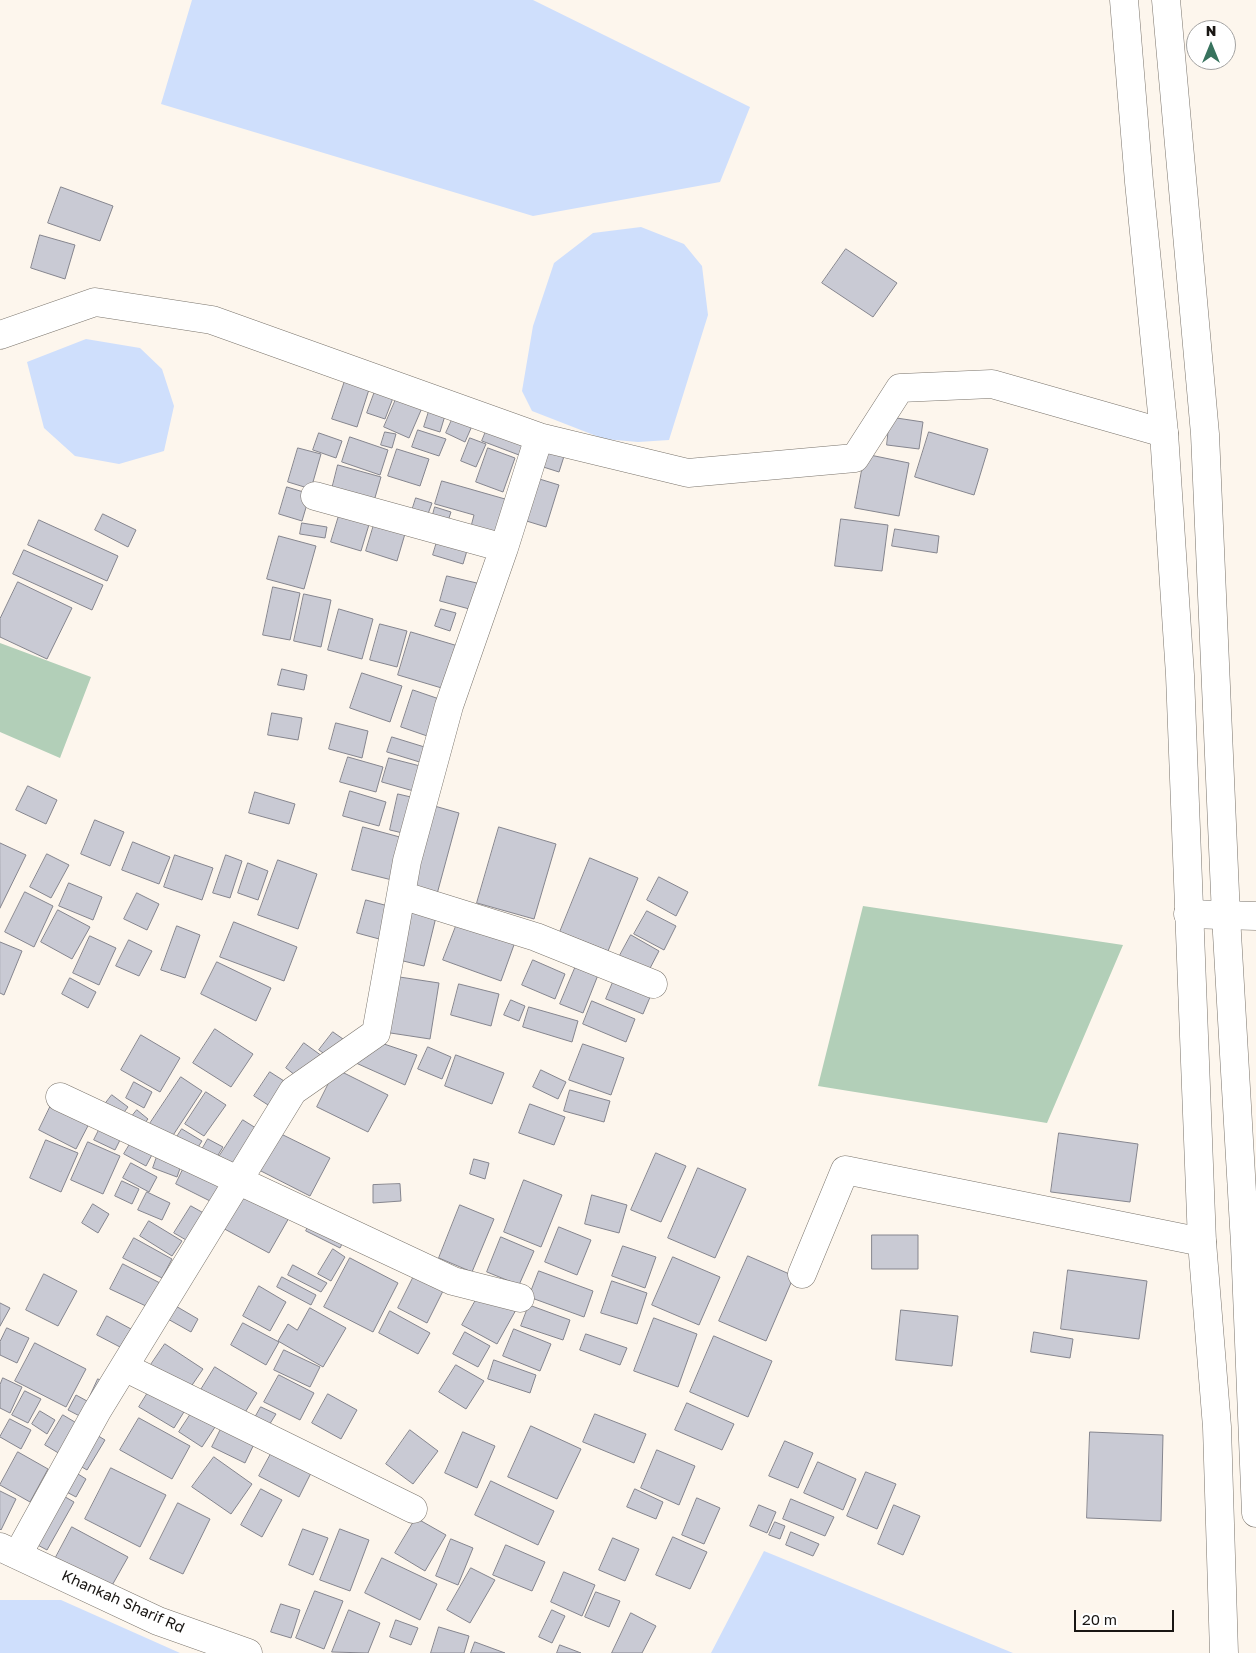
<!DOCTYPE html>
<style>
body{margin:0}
#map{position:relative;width:1256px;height:1653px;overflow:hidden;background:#fdf6ed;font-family:"Golos Text",sans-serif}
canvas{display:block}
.north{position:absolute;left:1186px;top:20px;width:50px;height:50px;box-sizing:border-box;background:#fff;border:1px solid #a3a2a1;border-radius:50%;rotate:0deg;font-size:14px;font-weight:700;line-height:20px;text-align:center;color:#191613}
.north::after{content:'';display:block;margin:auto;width:18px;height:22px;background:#38735e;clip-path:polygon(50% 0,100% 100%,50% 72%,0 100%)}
.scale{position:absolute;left:1074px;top:1610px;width:100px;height:22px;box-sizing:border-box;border:2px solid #191613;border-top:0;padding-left:6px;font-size:15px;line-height:18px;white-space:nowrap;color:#191613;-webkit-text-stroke:4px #fff;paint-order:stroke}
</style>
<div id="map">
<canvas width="1256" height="1653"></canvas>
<div class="north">N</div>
<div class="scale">20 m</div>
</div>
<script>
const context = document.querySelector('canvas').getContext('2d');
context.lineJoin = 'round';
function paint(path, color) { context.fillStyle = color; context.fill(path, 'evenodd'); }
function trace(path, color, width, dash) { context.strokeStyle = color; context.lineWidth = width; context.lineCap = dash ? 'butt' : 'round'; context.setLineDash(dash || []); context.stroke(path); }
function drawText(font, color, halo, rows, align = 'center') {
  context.font = font + ' "Golos Text",sans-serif'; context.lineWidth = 4; context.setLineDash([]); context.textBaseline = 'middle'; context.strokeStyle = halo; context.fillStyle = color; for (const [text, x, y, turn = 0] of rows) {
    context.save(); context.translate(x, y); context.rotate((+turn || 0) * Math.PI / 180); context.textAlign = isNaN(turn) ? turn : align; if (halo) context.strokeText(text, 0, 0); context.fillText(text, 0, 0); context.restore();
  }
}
paint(new Path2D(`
 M0 643 91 677 60 758 0 732Z
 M863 906 1123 945 1047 1123 818 1086Z`), '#b2cfb8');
paint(new Path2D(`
 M192 0H533L750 107 720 182 533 216 161 104Z
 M641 227 684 244 702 266 708 315 669 440 638 442 604 439 532 411 522 391 533 326 554 263 593 233Z
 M86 339 140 348 162 369 174 406 164 451 119 464 75 456 44 428 27 362Z
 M764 1551 1013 1653H711Z
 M0 1600H61L180 1653H0Z`), '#cfdffc');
const building = new Path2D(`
 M61 187 113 206 100 241 48 223Z
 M40 235 75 245 65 279 31 268Z
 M846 249 897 283 873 317 822 283Z
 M348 372 372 380 357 427 332 419Z
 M378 383 396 390 385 419 367 413Z
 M400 390 425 401 409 438 384 427Z
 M431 405 447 409 440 432 424 427Z
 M456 411 475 419 465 442 446 433Z
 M890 417 923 422 919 449 887 445Z
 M489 424 525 437 519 455 482 441Z
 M418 430 446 439 439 456 412 447Z
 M385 432 396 434 392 448 381 445Z
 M929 432 988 449 974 495 915 477Z
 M319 433 342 441 336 458 313 450Z
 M350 437 388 450 380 475 342 462Z
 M470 438 486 444 476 467 461 461Z
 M544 443 566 450 559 472 537 465Z
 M298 448 321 454 311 489 288 482Z
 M488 448 515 458 503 492 476 482Z
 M397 449 429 459 420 486 388 476Z
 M865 454 909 463 899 516 855 508Z
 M338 465 381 477 374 501 332 489Z
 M533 477 559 485 546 527 520 519Z
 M442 481 512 501 500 542 469 534 474 515 435 504Z
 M287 487 310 494 302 521 279 514Z
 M416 498 432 503 425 522 410 517Z
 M435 507 451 512 446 527 431 522Z
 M341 509 371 518 361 551 331 542Z
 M103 514 136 530 128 547 95 530Z
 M376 518 407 527 397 561 366 551Z
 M841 519 888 525 882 571 835 566Z
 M39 520 118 556 107 581 28 545Z
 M302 523 327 527 325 538 300 534Z
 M895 529 939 536 937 553 892 546Z
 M439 535 469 544 463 564 433 555Z
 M279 536 316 546 304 589 267 579Z
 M24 550 103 585 92 610 13 574Z
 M447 576 481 584 473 610 440 601Z
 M18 582 72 608 47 659 0 637V619Z
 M273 587 300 593 290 640 263 635Z
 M304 594 331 600 321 647 294 641Z
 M339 609 373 619 362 659 328 650Z
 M441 609 456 613 450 631 435 626Z
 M380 624 407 631 397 667 370 660Z
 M411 632 458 646 445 689 398 675Z
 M282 669 307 675 304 690 278 685Z
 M362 673 402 686 390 722 350 708Z
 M413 690 445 701 433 738 401 727Z
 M272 713 302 718 298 740 268 735Z
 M336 723 368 731 362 758 329 749Z
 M392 737 431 749 426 764 387 752Z
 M348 757 383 767 376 792 340 782Z
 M389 758 424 767 417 792 382 782Z
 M28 786 57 800 46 824 16 810Z
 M350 791 386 802 379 826 343 816Z
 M255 792 295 804 289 824 249 813Z
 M398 794 415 798 407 834 390 830Z
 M431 805 459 813 437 894 409 887Z
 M95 820 124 832 110 866 81 854Z
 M363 827 407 839 396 881 352 870Z
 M499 827 556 844 534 919 477 903Z
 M133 842 170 857 159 884 122 870Z
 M0 843 26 855 0 908Z
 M47 854 69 865 51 898 30 887Z
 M175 855 213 868 202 900 164 887Z
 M226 855 242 861 230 898 213 893Z
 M590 858 638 878 608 951 560 932Z
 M278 860 317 874 298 929 258 915Z
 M248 863 268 871 258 900 238 893Z
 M659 877 688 892 676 916 647 900Z
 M69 883 102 897 93 920 59 906Z
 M25 892 53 906 34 947 5 932Z
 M137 893 159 904 147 930 124 919Z
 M366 900 403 910 394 943 357 933Z
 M408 906 437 913 424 966 395 959Z
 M58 910 90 927 72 959 41 942Z
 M647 911 676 926 664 950 634 934Z
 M458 921 515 942 501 981 443 960Z
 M234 922 297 947 284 981 220 957Z
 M177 926 200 935 185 978 161 970Z
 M631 935 659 951 647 974 618 959Z
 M90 936 116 948 99 985 73 973Z
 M129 940 152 951 139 976 116 966Z
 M0 942 22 951 4 995 0 993Z
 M533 960 565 974 555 999 522 985Z
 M578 961 600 970 583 1013 560 1004Z
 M217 962 271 988 256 1021 201 994Z
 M616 975 653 990 643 1014 606 999Z
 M393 976 439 983 430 1039 384 1032Z
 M70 978 96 992 88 1008 62 994Z
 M459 984 499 994 491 1026 451 1015Z
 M511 1000 525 1006 519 1021 504 1015Z
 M592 1001 635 1019 626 1042 583 1024Z
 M529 1007 578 1021 572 1042 523 1027Z
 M215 1029 253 1054 231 1087 193 1063Z
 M333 1032 353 1046 340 1065 319 1050Z
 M141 1035 180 1058 160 1092 121 1070Z
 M375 1041 417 1055 405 1085 356 1063Z
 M304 1043 333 1064 314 1090 286 1068Z
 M583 1044 624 1058 611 1095 569 1080Z
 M428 1047 451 1057 442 1079 418 1069Z
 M456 1055 504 1073 492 1104 445 1086Z
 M336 1069 388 1095 368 1132 317 1107Z
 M541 1070 566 1082 558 1099 533 1087Z
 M270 1072 306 1095 290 1119 254 1096Z
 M181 1077 202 1091 166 1146 145 1131Z
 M134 1082 152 1092 144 1108 126 1098Z
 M570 1090 610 1101 604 1122 564 1111Z
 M206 1092 226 1105 204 1136 185 1124Z
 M112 1095 128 1107 118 1120 102 1108Z
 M54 1099 92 1118 76 1149 39 1130Z
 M530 1104 565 1117 554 1145 519 1133Z
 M137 1110 148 1119 140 1129 129 1120Z
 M243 1120 267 1135 238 1182 213 1166Z
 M102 1124 123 1134 115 1150 94 1140Z
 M182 1129 202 1141 191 1158 171 1146Z
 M279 1133 330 1158 310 1196 259 1170Z
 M1059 1133 1138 1144 1130 1202 1051 1192Z
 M133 1139 154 1151 146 1166 124 1154Z
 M208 1139 223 1147 210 1168 196 1160Z
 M46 1140 78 1153 61 1192 30 1178Z
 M88 1142 120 1156 103 1194 71 1180Z
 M159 1151 183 1160 177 1177 153 1168Z
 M656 1153 686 1166 661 1222 631 1210Z
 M474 1159 489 1163 485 1179 470 1174Z
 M187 1161 228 1180 216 1204 176 1184Z
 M131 1163 157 1177 149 1192 123 1178Z
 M698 1168 746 1189 715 1258 668 1238Z
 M524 1180 562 1195 541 1247 504 1232Z
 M122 1181 139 1189 132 1204 115 1196Z
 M400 1184 401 1201 373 1203V1185Z
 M240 1189 290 1216 269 1253 219 1226Z
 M147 1192 170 1203 162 1220 138 1210Z
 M592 1195 627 1205 619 1233 585 1224Z
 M93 1204 109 1214 98 1233 82 1223Z
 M460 1205 494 1219 472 1272 439 1258Z
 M191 1206 209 1216 193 1244 174 1233Z
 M149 1221 182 1241 172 1256 140 1236Z
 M311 1221 345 1238 340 1248 306 1231Z
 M559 1227 591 1240 577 1275 545 1262Z
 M872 1235H918V1269H872Z
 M501 1237 534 1251 519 1285 487 1272Z
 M134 1238 172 1259 162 1278 123 1258Z
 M623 1246 656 1257 645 1288 612 1276Z
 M333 1249 345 1257 331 1281 318 1274Z
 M748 1256 794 1276 766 1341 719 1321Z
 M673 1257 720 1277 699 1325 652 1305Z
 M350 1258 398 1283 373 1332 324 1307Z
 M123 1264 160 1283 148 1307 110 1289Z
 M293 1265 327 1283 321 1292 288 1275Z
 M1068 1270 1147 1281 1139 1339 1061 1329Z
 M539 1271 593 1291 584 1317 529 1297Z
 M44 1274 77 1291 58 1326 26 1310Z
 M415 1274 444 1289 427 1323 398 1308Z
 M282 1277 316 1295 311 1305 277 1287Z
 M612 1281 647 1293 637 1324 601 1313Z
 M259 1286 286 1302 270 1331 243 1316Z
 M482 1289 517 1308 497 1344 462 1325Z
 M0 1303 10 1308 0 1326Z
 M174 1305 198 1319 191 1332 166 1318Z
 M529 1305 570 1320 563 1340 521 1326Z
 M310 1308 346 1328 323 1367 278 1341 288 1324 297 1330Z
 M901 1310 958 1316 952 1366 896 1360Z
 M390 1311 430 1333 418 1354 379 1333Z
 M107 1316 131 1329 120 1347 97 1335Z
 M654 1318 697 1334 678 1387 634 1371Z
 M243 1323 279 1342 266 1365 231 1345Z
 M7 1328 29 1338 17 1363 0 1355V1342Z
 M514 1329 551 1344 540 1371 503 1356Z
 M465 1332 490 1346 478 1367 453 1354Z
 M1034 1332 1073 1339 1070 1358 1031 1352Z
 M586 1334 627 1348 620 1365 580 1350Z
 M714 1336 772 1361 748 1417 690 1392Z
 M35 1343 86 1369 66 1407 15 1381Z
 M165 1344 203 1369 188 1391 150 1366Z
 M284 1350 320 1367 310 1387 274 1370Z
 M494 1360 536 1375 530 1393 488 1379Z
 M456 1365 484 1381 466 1409 439 1392Z
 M215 1367 257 1393 241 1419 199 1393Z
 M279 1375 314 1393 300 1420 264 1402Z
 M3 1378 22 1387 10 1413 0 1408V1385Z
 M98 1379 122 1391 103 1428 68 1410 76 1395 87 1401Z
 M152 1386 187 1407 174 1428 139 1407Z
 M25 1391 41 1399 28 1423 12 1415Z
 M328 1394 357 1410 341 1439 312 1423Z
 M687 1403 734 1424 722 1450 675 1430Z
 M261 1407 276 1414 266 1430 252 1423Z
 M194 1409 217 1424 202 1447 179 1432Z
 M40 1411 55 1420 47 1434 32 1424Z
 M595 1414 646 1434 634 1463 583 1442Z
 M63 1415 105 1440 87 1470 45 1445Z
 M139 1418 190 1446 172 1479 120 1450Z
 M10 1419 31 1430 21 1449 0 1437Z
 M223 1425 256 1440 245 1463 212 1447Z
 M531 1426 581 1449 557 1499 508 1477Z
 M410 1430 438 1451 413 1484 386 1464Z
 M463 1432 495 1446 477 1488 445 1473Z
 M1090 1432 1163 1435 1161 1521 1087 1518Z
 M785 1441 813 1453 798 1488 769 1476Z
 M273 1450 312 1471 299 1497 259 1476Z
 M657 1450 695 1466 679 1505 641 1488Z
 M18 1452 48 1469 30 1502 0 1485Z
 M214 1457 252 1484 231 1514 192 1487Z
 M818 1462 856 1479 843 1510 804 1493Z
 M111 1468 166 1495 140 1547 85 1519Z
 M70 1469 86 1479 76 1497 59 1488Z
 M866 1472 896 1484 877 1529 847 1516Z
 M491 1481 554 1511 538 1545 475 1515Z
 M46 1486 74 1502 47 1550 19 1535Z
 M261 1489 282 1500 262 1537 241 1525Z
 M635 1489 663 1502 656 1519 627 1507Z
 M0 1491 16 1499 1 1530 0 1529Z
 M697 1498 720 1508 704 1544 682 1535Z
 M791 1499 834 1517 825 1536 783 1519Z
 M178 1503 210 1519 183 1574 150 1559Z
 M759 1505 776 1512 767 1533 750 1526Z
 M894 1505 920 1516 903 1555 878 1544Z
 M416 1518 446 1535 425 1571 395 1553Z
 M775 1522 785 1526 780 1539 769 1535Z
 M72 1527 128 1557 110 1589 55 1559Z
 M303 1529 328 1538 313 1575 289 1565Z
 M340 1529 369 1540 350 1591 320 1580Z
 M791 1532 819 1544 813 1556 786 1545Z
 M673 1537 707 1552 690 1589 656 1575Z
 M613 1538 639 1549 625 1581 599 1570Z
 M451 1539 473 1548 458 1585 436 1576Z
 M506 1545 545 1562 532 1591 493 1575Z
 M382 1558 437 1584 420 1620 365 1593Z
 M471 1568 495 1580 470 1623 447 1610Z
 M564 1572 595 1585 582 1616 551 1602Z
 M315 1591 343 1601 324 1649 296 1638Z
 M596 1592 620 1601 609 1627 585 1617Z
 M281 1604 300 1610 291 1638 271 1632Z
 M349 1610 380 1623 368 1653 332 1652Z
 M552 1610 565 1616 552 1643 539 1637Z
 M631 1613 656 1626 642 1653H612Z
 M396 1620 418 1628 411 1645 390 1637Z
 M439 1627 469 1636 464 1653H431Z
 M475 1642 505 1653H471Z
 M560 1645 581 1653H557Z`);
paint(building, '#c9cad4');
trace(building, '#85858e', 1);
const street = new Path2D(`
 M0 335 95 302 212 320 539 437 688 473 855 458 900 388 992 384 1164 433
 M315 496 504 548
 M401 895 536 937 653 984
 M1188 914 1256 916
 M60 1097 453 1281 520 1298
 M802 1274 845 1170 1202 1242
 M124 1367 413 1509
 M0 1547 158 1621 248 1653
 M18 1554 97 1411 293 1091 376 1033 407 861 449 706 504 548 539 437`);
const secondary = new Path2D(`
 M1124 0 1139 182 1164 433 1180 675 1202 1242 1217 1427 1224 1653
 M1166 0 1205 434 1226 916 1245 1244 1256 1513`);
trace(street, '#7a746c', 29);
trace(secondary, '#7a746c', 29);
trace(street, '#fff', 28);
trace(secondary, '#fff', 28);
drawText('15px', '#191613', '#fff', [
 ["Khankah Sharif Rd",123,1602,24]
]);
</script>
